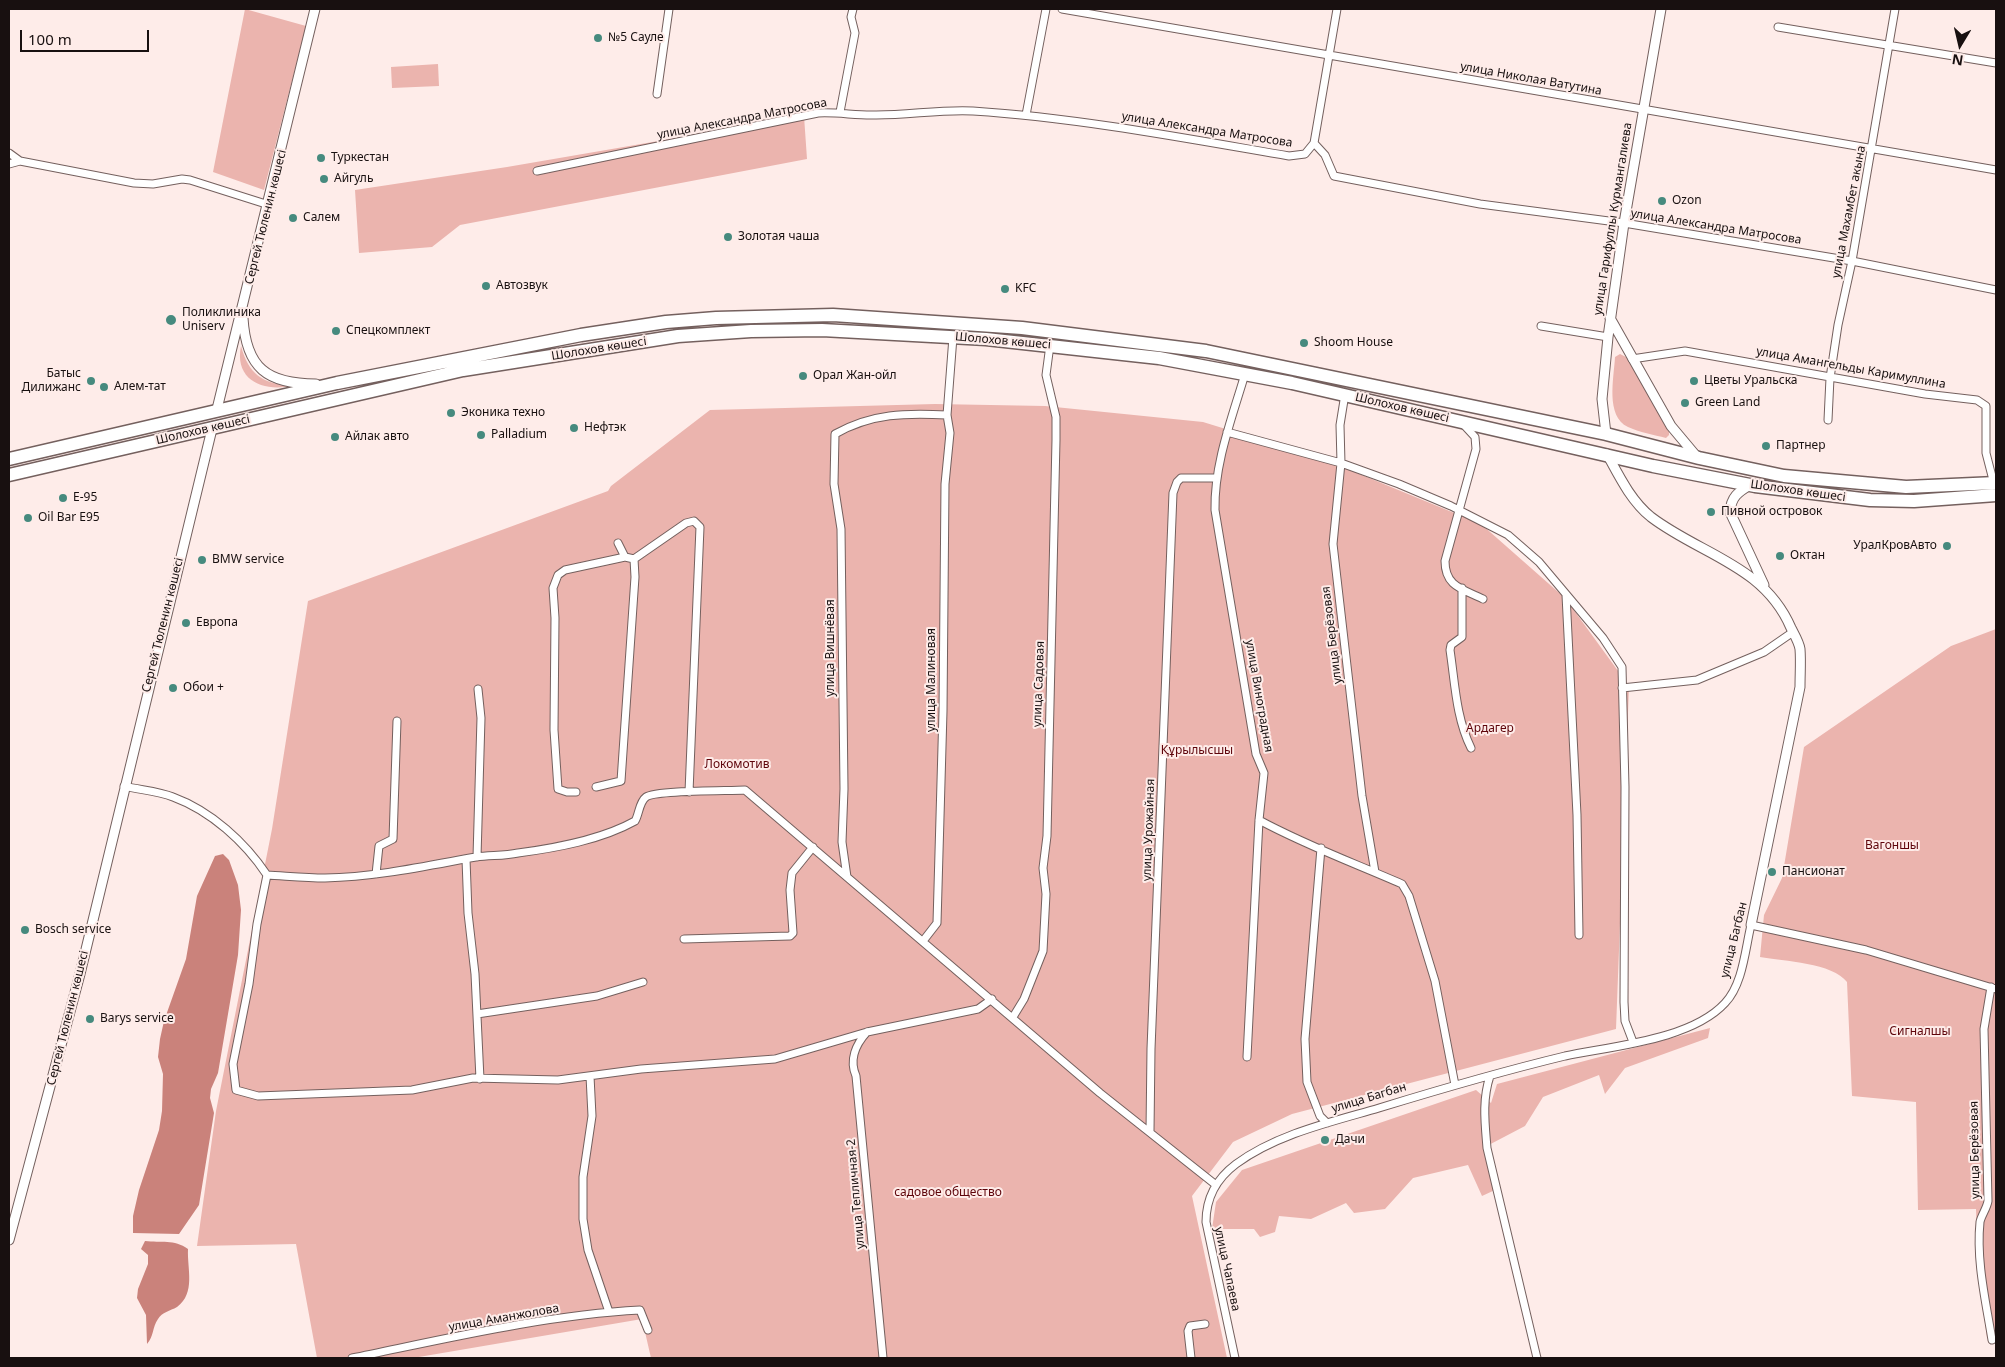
<!DOCTYPE html>
<meta charset="utf-8">
<style>
body{margin:0}
#map{position:relative;width:2005px;height:1367px;overflow:hidden;background:#feece9;font-family:"Noto Sans",sans-serif}
canvas{display:block}
.frame{position:absolute;inset:0;border:10px solid #181010;pointer-events:none}
.north{position:absolute;left:1935px;top:20px;width:50px;height:50px;-webkit-text-stroke:4px #feece9;paint-order:stroke;rotate:189deg;font-size:14px;font-weight:700;line-height:20px;text-align:center;color:#181010}
.north::after{content:'';display:block;margin:auto;width:18px;height:22px;background:#181010;clip-path:polygon(50% 0,100% 100%,50% 72%,0 100%)}
.scale{position:absolute;left:20px;top:30px;width:129px;height:22px;box-sizing:border-box;border:2px solid #181010;border-top:0;padding-left:6px;font-size:15px;line-height:18px;white-space:nowrap;color:#181010;-webkit-text-stroke:4px #feece9;paint-order:stroke}
</style>
<div id="map">
<canvas width="2005" height="1367"></canvas>
<div class="frame"></div>
<div class="north">N</div>
<div class="scale">100 m</div>
</div>
<script>
const context = document.querySelector('canvas').getContext('2d');
context.lineJoin = 'round';
function paint(path, color) { context.fillStyle = color; context.fill(path, 'evenodd'); }
function trace(path, color, width, dash) { context.strokeStyle = color; context.lineWidth = width; context.lineCap = dash ? 'butt' : 'round'; context.setLineDash(dash || []); context.stroke(path); }
function drawText(font, color, halo, rows, align = 'center') {
  context.font = font + ' "Noto Sans",sans-serif'; context.lineWidth = 4; context.setLineDash([]); context.textBaseline = 'middle'; context.strokeStyle = halo; context.fillStyle = color; for (const [text, x, y, turn = 0] of rows) {
    context.save(); context.translate(x, y); context.rotate((+turn || 0) * Math.PI / 180); context.textAlign = isNaN(turn) ? turn : align; if (halo) context.strokeText(text, 0, 0); context.fillText(text, 0, 0); context.restore();
  }
}
paint(new Path2D(`
 M245 9 306 26 264 190 213 172Z
 M438 64 439 86 392 88 391 67Z
 M804 116 807 159 460 225 432 247 359 253 355 190 507 167Z
 M241 346C249 375 262 383 291 386 263 392 234 380 241 346Z
 M1620 354 1626 357 1669 429V435L1666 438C1654 435 1639 432 1628 427 1605 416 1614 378 1615 357Z
 M935 404 1045 406 1203 422 1323 459 1481 524 1565 598 1629 686 1616 1029 1292 1114 1233 1142 1192 1196 1227 1358H651L642 1319 413 1358H317L296 1244 197 1246 216 1111 272 829 308 601 608 491 611 486 710 410Z
 M1996 629V1343L1987 1338 1978 1272 1976 1209 1918 1210 1916 1102 1852 1096 1847 982C1833 963 1784 961 1760 957L1764 915 1782 878 1804 747 1951 646Z
 M1710 1028 1708 1038 1625 1068 1605 1094 1599 1075 1543 1097 1525 1126 1483 1148 1495 1190 1482 1196 1468 1165 1413 1178 1385 1209 1354 1213 1346 1203 1311 1219 1279 1216 1275 1232 1260 1237 1254 1229H1212L1216 1202 1242 1170 1476 1090 1491 1103 1497 1084Z`), '#ebb4ae');
paint(new Path2D(`
 M223 854 229 860 238 885 241 910 238 955 218 1073 211 1089 210 1098 214 1113 199 1205 179 1234 133 1233V1216L139 1190 159 1130 162 1111 163 1074 158 1057 160 1039 164 1021 186 959 197 896 215 856Z
 M145 1241C161 1243 174 1239 188 1249 187 1269 196 1293 177 1307 170 1311 162 1312 158 1319 152 1328 154 1336 147 1344L146 1315 137 1298 138 1289 148 1264V1255L141 1249Z`), '#ca827b');
const street = new Path2D(`
 M1062 9 1996 170
 M1778 27 1996 63
 M657 94 669 9
 M840 112 855 33 851 17 853 9
 M1026 115 1046 9
 M1314 143 1325 155 1334 176 1480 204 1624 223 1852 261 1996 290
 M1314 143 1337 9
 M9 153 20 161
 M9 164 20 161 134 183 153 184 182 179 190 180 269 205
 M537 171 818 113C836 112 853 115 871 115 905 116 940 109 973 111 1079 118 1184 138 1289 156L1305 154 1314 143
 M1541 326 1608 337
 M1632 359 1685 351 1925 394 1977 400 1986 406V453L1994 484
 M1245 374C1232 418 1214 464 1215 510L1256 754 1264 773 1259 820 1247 1057
 M1345 394 1340 425 1341 463 1333 544 1362 796 1375 872
 M1828 420 1830 378 1838 325 1852 261 1895 9
 M1463 424 1475 437 1476 449 1445 561C1445 587 1463 589 1483 599
 M1227 432 1341 463 1399 484 1451 506 1508 535 1539 562 1603 638 1622 667 1625 787 1624 1002 1625 1021 1633 1042
 M618 543 625 557 634 559 686 523 694 521 700 527 689 792
 M1462 588V637L1451 645 1450 650C1455 683 1456 718 1471 748
 M1566 595 1577 815 1579 935
 M1622 688 1697 680 1764 652 1793 632
 M124 786C140 790 158 791 173 797 211 811 245 842 267 875L257 924 249 984 233 1064 236 1090 258 1096 412 1090 473 1078 558 1080 641 1069 775 1059 867 1032 978 1009 992 999
 M596 787 621 781 635 577 634 559
 M576 792H567L558 789 554 730 555 618 553 588 558 575 565 570 625 557
 M1259 820C1305 845 1354 863 1402 884L1409 896 1435 981 1455 1085
 M1321 848 1305 1039 1307 1082 1320 1116 1327 1123
 M477 857 481 718 478 689
 M466 859 468 913 475 974 480 1079
 M376 874 379 846 393 839 397 721
 M267 875C286 876 306 878 325 878 376 877 426 866 476 857 490 855 504 856 518 853 556 848 601 840 635 821 639 815 639 802 646 797 656 790 728 791 745 790L1100 1093 1216 1185
 M847 877 842 842 844 789 841 529 834 484 835 434C872 413 906 413 947 415
 M684 939 790 936 793 933 790 890 792 873 813 847
 M923 941 937 923 943 711 945 484 950 433 947 415 953 337
 M1991 987 1984 1029 1988 1201C1987 1208 1981 1216 1980 1222 1976 1261 1986 1302 1992 1340
 M477 1014 597 996 643 982
 M1013 1017 1024 999 1043 951 1046 894 1043 868 1047 836 1056 440V417L1046 375 1050 345
 M867 1032C856 1044 849 1060 856 1076L883 1358
 M590 1076 592 1116 583 1177V1219L588 1250 609 1312
 M1490 1076C1482 1100 1485 1123 1487 1148L1537 1358
 M1150 1131 1151 1049 1173 493 1177 482 1181 478H1217
 M352 1358C445 1339 545 1315 640 1310L648 1330
 M1191 1358 1188 1331 1190 1326 1205 1324
 M1235 1358 1206 1222C1206 1198 1216 1179 1236 1164 1277 1134 1331 1122 1379 1108 1441 1089 1503 1071 1565 1056 1612 1046 1691 1040 1725 1003 1743 984 1745 950 1751 925L1866 950 1996 989`);
const secondary = new Path2D(`
 M243 318C246 368 267 384 316 384
 M1610 318 1671 426 1697 457
 M217 409 315 9
 M1606 434 1602 399 1608 337 1624 223 1661 9
 M1607 454C1619 476 1631 501 1651 517 1701 555 1764 565 1791 628 1794 634 1799 642 1800 649 1801 661 1800 674 1800 687L1751 925
 M1750 485C1738 492 1731 497 1730 512L1764 585
 M9 1240 80 974 212 429`);
const highway = new Path2D(`
 M9 459 337 383 581 335 666 322 716 318 833 315 1022 328 1206 351 1606 434 1699 458 1784 476 1906 487 1996 483
 M9 475 463 370 678 336 751 331 822 330 986 339 1159 358 1292 383 1653 466 1755 486 1870 500 1914 501 1996 495`);
trace(street, '#74605e', 9);
trace(secondary, '#74605e', 11);
trace(highway, '#74605e', 15);
trace(street, '#fff', 7);
trace(secondary, '#fff', 9);
trace(highway, '#fff', 12);
for (const [x, y, r, color] of [
 [598,38,5,"#468a7e"],
 [321,158,5,"#468a7e"],
 [324,179,5,"#468a7e"],
 [1662,201,5,"#468a7e"],
 [293,218,5,"#468a7e"],
 [728,237,5,"#468a7e"],
 [486,286,5,"#468a7e"],
 [1005,289,5,"#468a7e"],
 [171,320,6,"#468a7e"],
 [336,331,5,"#468a7e"],
 [1304,343,5,"#468a7e"],
 [803,376,5,"#468a7e"],
 [91,381,5,"#468a7e"],
 [1694,381,5,"#468a7e"],
 [104,387,5,"#468a7e"],
 [1685,403,5,"#468a7e"],
 [451,413,5,"#468a7e"],
 [574,428,5,"#468a7e"],
 [481,435,5,"#468a7e"],
 [335,437,5,"#468a7e"],
 [1766,446,5,"#468a7e"],
 [63,498,5,"#468a7e"],
 [1711,512,5,"#468a7e"],
 [28,518,5,"#468a7e"],
 [1947,546,5,"#468a7e"],
 [1780,556,5,"#468a7e"],
 [202,560,5,"#468a7e"],
 [186,623,5,"#468a7e"],
 [173,688,5,"#468a7e"],
 [1772,872,5,"#468a7e"],
 [25,930,5,"#468a7e"],
 [90,1019,5,"#468a7e"],
 [1325,1140,5,"#468a7e"]
]) { const dot = new Path2D(); dot.arc(x, y, r, 0, 2 * Math.PI); context.fillStyle = color; context.fill(dot); trace(dot, '#feece9', 2); }
drawText('12px', '#181010', '#feece9', [
 ["№5 Сауле",608,38],
 ["Туркестан",331,158],
 ["Айгуль",334,179],
 ["Ozon",1672,201],
 ["Салем",303,218],
 ["Золотая чаша",738,237],
 ["Автозвук",496,286],
 ["KFC",1015,289],
 ["Поликлиника",182,313],
 ["Uniserv",182,327],
 ["Спецкомплект",346,331],
 ["Shoom House",1314,343],
 ["Батыс",81,374,"right"],
 ["Дилижанс",81,388,"right"],
 ["Орал Жан-ойл",813,376],
 ["Цветы Уральска",1704,381],
 ["Алем-тат",114,387],
 ["Green Land",1695,403],
 ["Эконика техно",461,413],
 ["Нефтэк",584,428],
 ["Palladium",491,435],
 ["Айлак авто",345,437],
 ["Партнер",1776,446],
 ["E-95",73,498],
 ["Пивной островок",1721,512],
 ["Oil Bar E95",38,518],
 ["УралКровАвто",1937,546,"right"],
 ["Октан",1790,556],
 ["BMW service",212,560],
 ["Европа",196,623],
 ["Обои +",183,688],
 ["Пансионат",1782,872],
 ["Bosch service",35,930],
 ["Barys service",100,1019],
 ["Дачи",1335,1140]
], 'left');
drawText('12px', '#181010', '#feece9', [
 ["улица Николая Ватутина",1531,79,10],
 ["улица Александра Матросова",742,119,-11],
 ["улица Александра Матросова",1207,130,9],
 ["улица Махамбет акына",1849,212,-79],
 ["Сергей Тюленин көшесі",266,217,-76],
 ["улица Гарифуллы Курмангалиева",1613,219,-81],
 ["улица Александра Матросова",1716,227,9],
 ["Шолохов көшесі",1003,341,5],
 ["Шолохов көшесі",599,349,-9],
 ["улица Амангельды Каримуллина",1851,368,10],
 ["Шолохов көшесі",1402,408,13],
 ["Шолохов көшесі",203,430,-13],
 ["Шолохов көшесі",1798,491,8],
 ["Сергей Тюленин көшесі",163,625,-76],
 ["улица Берёзовая",1332,635,-97],
 ["улица Вишнёвая",831,648,-90],
 ["улица Малиновая",932,680,-90],
 ["улица Садовая",1039,684,-88],
 ["улица Виноградная",1259,696,80],
 ["улица Урожайная",1149,830,-88],
 ["улица Багбан",1734,940,-76],
 ["Сергей Тюленин көшесі",68,1018,-76],
 ["улица Багбан",1369,1098,-17],
 ["улица Берёзовая",1975,1150,-91],
 ["улица Тепличная-2",856,1194,-95],
 ["улица Чапаева",1227,1269,78],
 ["улица Аманжолова",504,1318,-10]
]);
drawText('12px', '#5e040a', '#feece9', [
 ["Ардагер",1490,729],
 ["Құрылысшы",1197,751],
 ["Локомотив",737,765],
 ["Вагоншы",1892,846],
 ["Сигналшы",1920,1032],
 ["садовое общество",948,1193]
]);
</script>
